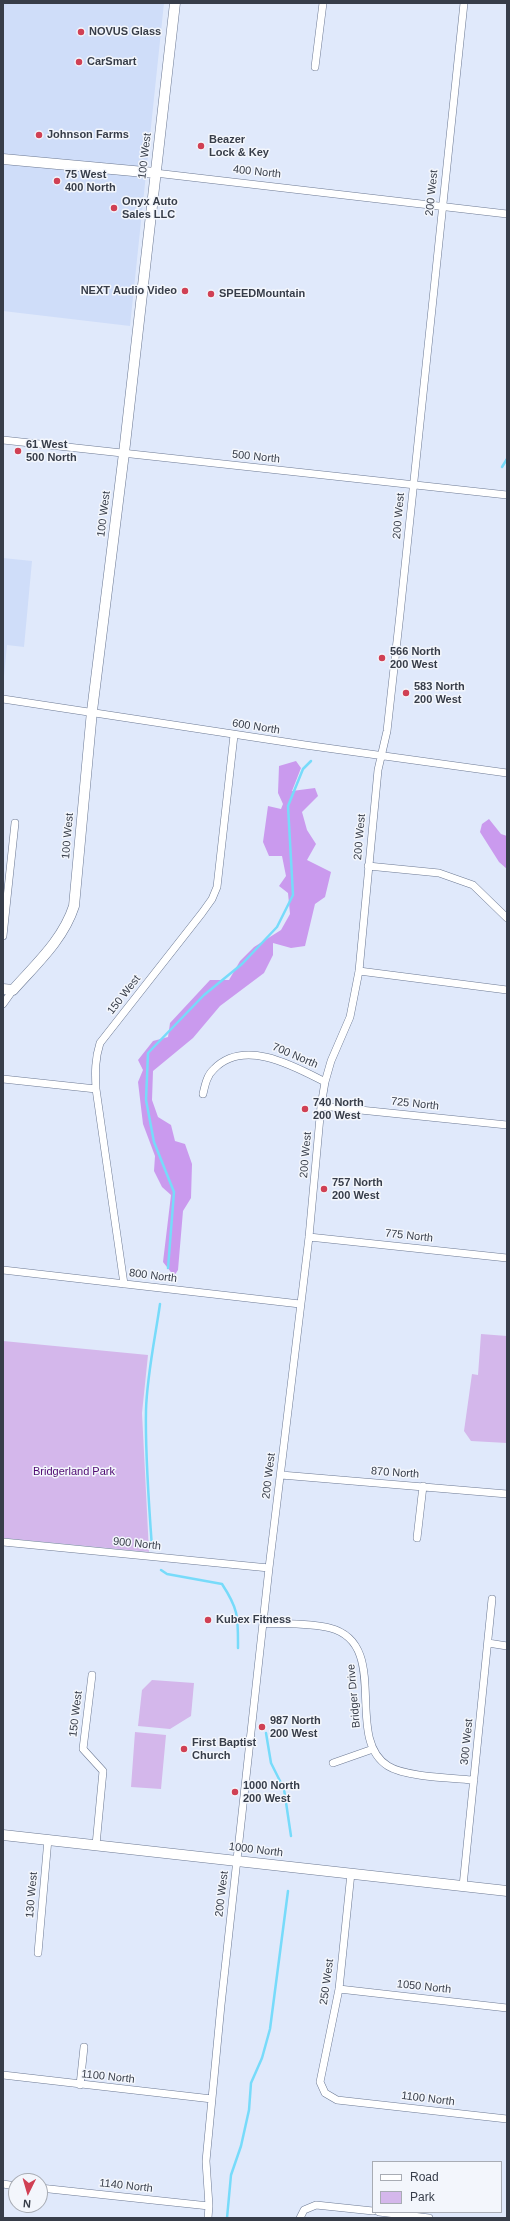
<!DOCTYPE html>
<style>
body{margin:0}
#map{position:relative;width:510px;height:2221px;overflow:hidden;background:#e0e9fb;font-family:Helvetica,sans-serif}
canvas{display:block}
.frame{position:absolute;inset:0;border:4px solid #373d49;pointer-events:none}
.legend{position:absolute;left:372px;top:2161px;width:130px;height:52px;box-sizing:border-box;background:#f3f6fc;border:1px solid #a8acb4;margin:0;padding:5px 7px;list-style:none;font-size:12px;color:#373d49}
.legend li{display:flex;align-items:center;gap:8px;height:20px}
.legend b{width:20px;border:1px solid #a8acb4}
.north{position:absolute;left:8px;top:2173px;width:40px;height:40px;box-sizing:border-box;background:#f3f6fc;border:1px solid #a8acb4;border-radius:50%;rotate:185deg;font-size:11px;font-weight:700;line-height:16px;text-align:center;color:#373d49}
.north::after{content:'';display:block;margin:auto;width:14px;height:18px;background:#d04054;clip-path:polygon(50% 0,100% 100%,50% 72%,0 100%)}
</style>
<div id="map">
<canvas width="510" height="2221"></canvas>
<div class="frame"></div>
<ul class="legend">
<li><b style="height:5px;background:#fff"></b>Road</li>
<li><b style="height:11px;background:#d4b7eb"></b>Park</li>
</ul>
<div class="north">N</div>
</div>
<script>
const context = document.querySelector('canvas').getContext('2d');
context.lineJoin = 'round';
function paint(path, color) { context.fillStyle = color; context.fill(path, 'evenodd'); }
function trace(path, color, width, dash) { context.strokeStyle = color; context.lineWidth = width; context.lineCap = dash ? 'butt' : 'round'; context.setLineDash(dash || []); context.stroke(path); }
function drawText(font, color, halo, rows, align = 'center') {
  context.font = font + ' Helvetica,sans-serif'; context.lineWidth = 3; context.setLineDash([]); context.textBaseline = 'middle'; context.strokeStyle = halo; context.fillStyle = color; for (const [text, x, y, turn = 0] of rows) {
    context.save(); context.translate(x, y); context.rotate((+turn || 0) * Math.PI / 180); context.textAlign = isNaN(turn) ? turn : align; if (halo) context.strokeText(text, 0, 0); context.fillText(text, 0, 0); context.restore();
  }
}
paint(new Path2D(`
 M3 3H164L130 326 3 311Z
 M3 558 32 561 24 647 7 645 3 687Z`), '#cfddf9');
paint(new Path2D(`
 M481 1334 507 1336V1443L471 1441 464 1431 472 1374 478 1375Z
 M3 1341 148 1355 142 1413 149 1552 3 1538Z
 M152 1680 194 1683 191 1716 170 1729 138 1726 142 1690Z
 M135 1732 166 1735 161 1789 131 1787Z`), '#d4b7eb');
paint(new Path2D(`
 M296 761 301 768 292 791 315 788 318 796 302 812 307 830 316 844 307 860 331 872 325 897 315 904 305 946 291 948 273 943V955L264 973 220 1006 193 1038 153 1071 152 1100 158 1117 171 1125 175 1141 185 1144 192 1164 191 1198 183 1211 178 1270 174 1276 163 1262 171 1195 162 1187 154 1171 155 1156 143 1124 138 1082 143 1070 138 1060 153 1041 168 1037 170 1023 210 980H229L240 961 254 947 281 930 290 914 288 893 279 886 286 876 282 856H269L263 842 268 806 281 809 283 804 278 793 279 766Z
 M489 819 501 834 507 836V869L499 862 480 832 482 824Z`), '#ca9aee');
trace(new Path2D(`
 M502 467 507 459
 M168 1268 174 1192 154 1142 146 1100 148 1053 204 995 242 964 277 927 293 895 288 806 303 769 311 761
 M152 1548C149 1503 145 1456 146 1410 147 1375 155 1339 160 1304
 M161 1570 167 1574 222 1584C239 1610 238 1617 238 1648
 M266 1733 271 1763 284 1789 291 1836
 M227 2218 231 2175 241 2146 249 2110 251 2083 262 2058 270 2029 288 1891`), '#77dbfa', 2.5);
const street = new Path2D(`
 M315 67 323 3
 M155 173 507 214
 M3 440 507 495
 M3 699 305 745 507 773
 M368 866 439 873 473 885 507 918
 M3 936 15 823
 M359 971 507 990
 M3 1004 13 990
 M3 1079 96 1089
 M203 1094C205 1085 207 1075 214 1069 244 1038 294 1066 325 1082
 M321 1106 507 1125
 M309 1237 507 1258
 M3 1270 300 1304
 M124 1284 96 1089C95 1072 95 1059 100 1043L202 913 212 899 217 887 234 735
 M281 1475 507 1494
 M417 1538 423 1486
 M3 1542 269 1568
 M263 1623C282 1624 312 1623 330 1628 392 1644 343 1738 388 1766 405 1777 453 1778 474 1780
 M488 1643 507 1646
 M92 1675 83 1749 103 1771 96 1845
 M333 1763 373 1749
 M351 1873 339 1989 320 2082 325 2093 337 2100 507 2119
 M463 1886 492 1599
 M38 1953 48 1839
 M339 1989 507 2008
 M3 2075 212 2099
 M80 2085 84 2047
 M3 2184 16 2186
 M40 2188 209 2206
 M379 2212 429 2218
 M208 2218 209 2206 206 2161 221 2005 269 1568 309 1237 321 1106 325 1082 331 1061 350 1017 359 971 378 770 387 731 400 614 464 3
 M300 2218 304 2210 316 2205 373 2211`);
const secondary = new Path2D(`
 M3 159 155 173
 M3 989 13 990C36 964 63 940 74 906L92 711 124 453 175 3
 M3 1835 507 1891`);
trace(street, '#6c7993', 8);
trace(secondary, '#6c7993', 11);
trace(street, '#fff', 7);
trace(secondary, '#fff', 10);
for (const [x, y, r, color] of [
 [81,32,4,"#d04054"],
 [79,62,4,"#d04054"],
 [39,135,4,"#d04054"],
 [201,146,4,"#d04054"],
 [57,181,4,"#d04054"],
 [114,208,4,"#d04054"],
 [185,291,4,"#d04054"],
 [211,294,4,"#d04054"],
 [18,451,4,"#d04054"],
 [382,658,4,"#d04054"],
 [406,693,4,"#d04054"],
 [305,1109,4,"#d04054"],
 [324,1189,4,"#d04054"],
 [208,1620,4,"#d04054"],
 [262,1727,4,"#d04054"],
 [184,1749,4,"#d04054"],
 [235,1792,4,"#d04054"]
]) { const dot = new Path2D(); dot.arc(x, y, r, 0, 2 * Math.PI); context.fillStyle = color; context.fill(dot); trace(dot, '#f3f6fc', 1.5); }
drawText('bold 11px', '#373d49', '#f3f6fc', [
 ["NOVUS Glass",89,32],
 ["CarSmart",87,62],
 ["Johnson Farms",47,135],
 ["Beazer",209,140],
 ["Lock & Key",209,153],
 ["75 West",65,175],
 ["400 North",65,188],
 ["Onyx Auto",122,202],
 ["Sales LLC",122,215],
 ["NEXT Audio Video",177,291,"right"],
 ["SPEEDMountain",219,294],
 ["61 West",26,445],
 ["500 North",26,458],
 ["566 North",390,652],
 ["200 West",390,665],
 ["583 North",414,687],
 ["200 West",414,700],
 ["740 North",313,1103],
 ["200 West",313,1116],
 ["757 North",332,1183],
 ["200 West",332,1196],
 ["Kubex Fitness",216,1620],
 ["987 North",270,1721],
 ["200 West",270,1734],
 ["First Baptist",192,1743],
 ["Church",192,1756],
 ["1000 North",243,1786],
 ["200 West",243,1799]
], 'left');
drawText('11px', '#373d49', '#f3f6fc', [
 ["100 West",145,156,-83],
 ["400 North",257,172,6],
 ["200 West",432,193,-84],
 ["500 North",256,457,6],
 ["100 West",104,514,-83],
 ["200 West",399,516,-85],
 ["600 North",256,727,9],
 ["100 West",68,836,-85],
 ["200 West",360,837,-85],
 ["150 West",124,995,-52],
 ["700 North",295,1056,23],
 ["725 North",415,1104,6],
 ["200 West",306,1155,-85],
 ["775 North",409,1236,6],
 ["800 North",153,1276,7],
 ["870 North",395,1473,4],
 ["200 West",269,1476,-83],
 ["900 North",137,1544,6],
 ["Bridger Drive",354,1696,-95],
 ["150 West",76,1714,-83],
 ["300 West",467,1742,-84],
 ["1000 North",256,1850,7],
 ["200 West",222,1894,-83],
 ["130 West",32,1895,-85],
 ["250 West",327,1982,-82],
 ["1050 North",424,1987,6],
 ["1100 North",108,2077,6],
 ["1100 North",428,2099,7],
 ["1140 North",126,2186,6]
]);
drawText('11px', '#4e0971', '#f3f6fc', [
 ["Bridgerland Park",74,1472]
]);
</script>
